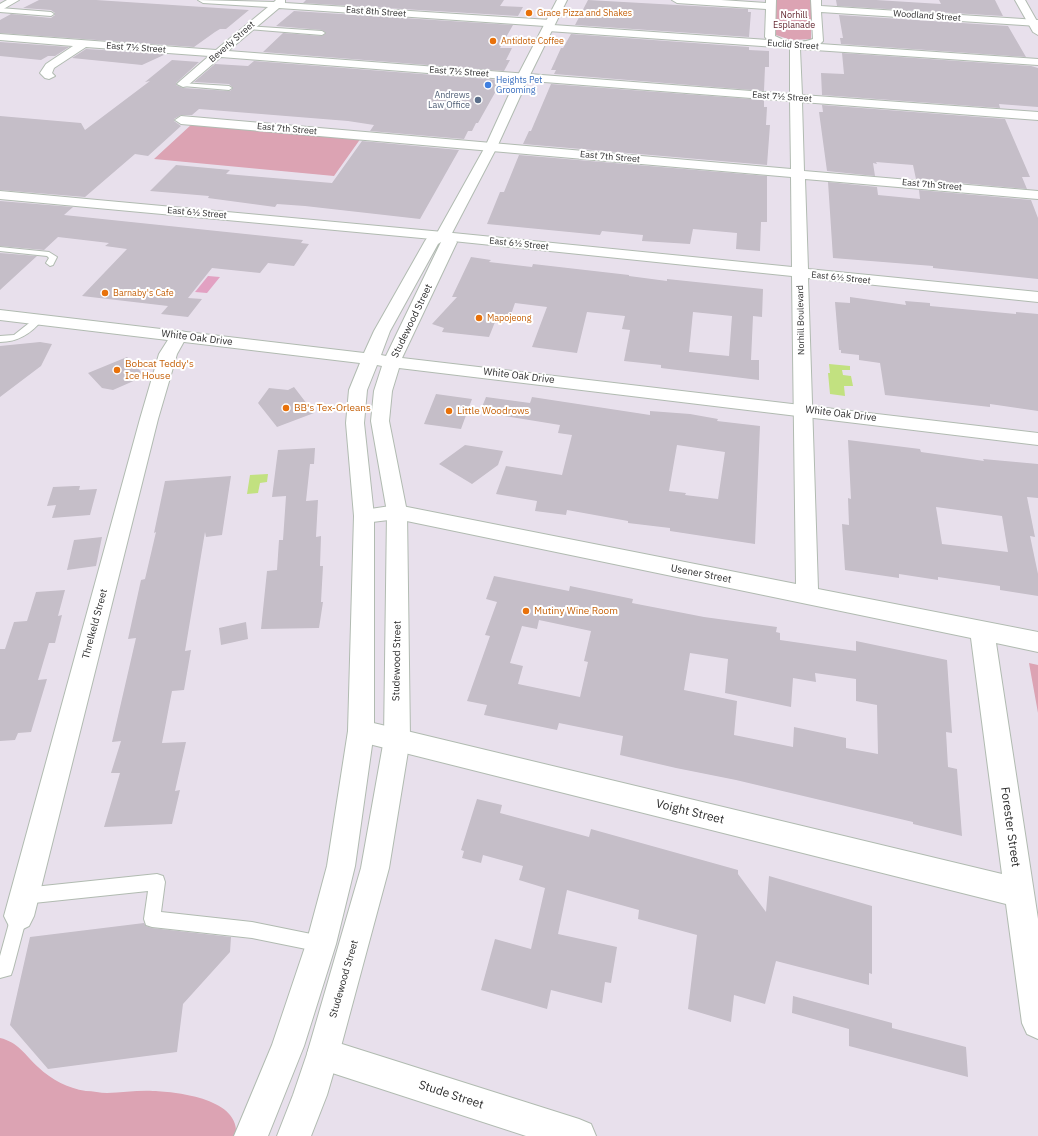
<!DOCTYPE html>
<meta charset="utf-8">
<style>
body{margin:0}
canvas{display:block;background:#e8e0ec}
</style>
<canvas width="1038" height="1136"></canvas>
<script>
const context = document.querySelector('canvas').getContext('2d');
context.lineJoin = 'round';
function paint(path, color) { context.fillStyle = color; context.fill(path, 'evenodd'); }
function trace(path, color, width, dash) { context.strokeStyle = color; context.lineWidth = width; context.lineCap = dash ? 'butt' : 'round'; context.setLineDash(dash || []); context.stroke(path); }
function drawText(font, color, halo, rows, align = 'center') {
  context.font = font + ' "IBM Plex Sans",sans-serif'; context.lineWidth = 4; context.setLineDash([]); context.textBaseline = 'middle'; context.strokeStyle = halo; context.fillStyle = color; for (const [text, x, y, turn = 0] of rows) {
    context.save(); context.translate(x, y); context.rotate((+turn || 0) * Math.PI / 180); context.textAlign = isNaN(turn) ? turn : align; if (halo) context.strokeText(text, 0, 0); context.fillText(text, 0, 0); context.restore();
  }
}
paint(new Path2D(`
 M776 0H811V39L791 40 776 35Z
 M192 124 361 138 334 176 154 159Z
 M1029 663 1038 665V713Z
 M0 1038C18 1042 25 1055 38 1067 52 1080 67 1088 86 1091 93 1091 100 1093 107 1093 122 1093 138 1090 153 1091 179 1092 241 1099 236 1136H0Z`), '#dca3b3');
paint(new Path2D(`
 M208 276 220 277 207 293 195 292Z`), '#e2a1c2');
paint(new Path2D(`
 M829 364 850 366V370H842L843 375 851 376 853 386H844L845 396 830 394 828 373H830Z
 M268 474 267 482 260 483 258 493 247 494 250 475Z`), '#c2e180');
paint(new Path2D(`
 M39 0H96L249 10 226 29H220L215 32 194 47 0 33V20L11 14 51 18 55 15V13L51 10 23 8Z
 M306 0H504L500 6 523 7 518 16 303 3Z
 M588 0 748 9V12H751L749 37 575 25Z
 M836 0H876L941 4 939 0H995L1003 16 837 6Z
 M294 11 513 25 500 48H512L506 60H510L504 71 263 52 283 33 322 36 326 33 322 30 276 26Z
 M839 15 1008 26 1026 57 841 44 840 38H843Z
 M571 34 749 47V50L769 51V67H765L764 91 554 74 556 70H551L561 48H563Z
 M0 42 69 47 55 56H48L41 60 0 56Z
 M86 49 166 54 142 65 72 58Z
 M842 53 1031 66 1038 68V107L999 104 1000 108 822 95 821 73 844 74Z
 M172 60 199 62 176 83V85L183 88 230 91 233 88 229 84 194 82 215 64 248 66 254 61 499 80 498 82H501L478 123H476L472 131H468L464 139 370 131 374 125 348 121 199 109 192 115H181L174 119V121L181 126 148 156 135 154 85 197 0 190V116L81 123 85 130 150 81 145 82Z
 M551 84 764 100V107H767L766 125H770L767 165 523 144 529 131H531Z
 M822 105 1005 119 1030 177H1022L1027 189 916 179 913 165 876 162 877 164 873 163 875 176 827 171 819 112H823Z
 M362 141 459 150 420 219 305 206 277 204 275 207 208 198 209 196 150 191 176 165 230 170 226 174 332 183Z
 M519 155 767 176V222H761L760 251 736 249 737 233 693 229 690 244 642 241 643 235 602 231 600 235 487 224 500 192H504Z
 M828 182 877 187 878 195 920 199 919 190 1031 200 1038 218V279L933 268V266L833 258Z
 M0 201 73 207 64 215 303 240 301 243 309 244 294 266 268 263 260 273 212 268 188 298 202 299 188 317 161 314 168 306 82 296 127 249 105 246 109 243 58 237 44 250 0 246Z
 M0 253 37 256 0 290Z
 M471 257 491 260 489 262 532 267 533 264 629 275V276L667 281V279L763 289 762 317 753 316 751 360H759V380L661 368V365L624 361 630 330 622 329 625 316 587 312 577 353 532 347 547 307 515 303 508 323 495 322 489 337 442 332 444 328 432 324 457 297H452ZM693 312 732 316 729 356 689 352Z
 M850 297 906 305 905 301 930 303V306L1016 314V312L1038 314V411L990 404V407L885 395 880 363 859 360V355L841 353V350H839L835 302 850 303Z
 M40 342 52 344 41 366 0 397V346Z
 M127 357 145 376 113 390 102 388 88 373Z
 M294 387 314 413 277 427 258 403 269 388 288 390Z
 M436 394 472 399 461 429 424 424Z
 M486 397 530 403 532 397 650 415V411L690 414 718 419 717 421 760 426 755 544 670 531V528L628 523V521L567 510 566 515 535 511 537 501 496 494 506 466 562 475 572 435 558 433 560 425 480 412ZM677 445 725 452 718 499 685 495 686 493 669 491Z
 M848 440 920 449 921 452 984 461 983 459 1038 464V498L1027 497 1035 537 1030 536 1038 574V596L1000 590V586L938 577V580L899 574V578L845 570 842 524 849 525 848 498 851 499ZM936 507 1002 516 1008 552 942 544Z
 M465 445 503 451 498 465 472 484 439 464Z
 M315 448 314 464H310L306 501 318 500 316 537 321 536 320 566H323L321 602H323L319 628 261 629 267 571 277 570 279 540H283L286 496 272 497 278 450Z
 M231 476 222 535 206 537 205 532 185 651 191 650 184 690 172 691 162 743 186 742 175 791 180 790 172 824 104 827 120 773H111L121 741 112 742 136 638 128 639 141 580 145 579 156 532 154 533 165 481Z
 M75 486H80L79 490 97 489 90 515 52 518 56 505 47 506 53 487Z
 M102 537 96 566 67 570 74 540Z
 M494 576 569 591 570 586 633 599 632 603 704 617 777 627 776 632 780 633V640L856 651V641L947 660 952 733 946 732 948 767 957 769 962 836 913 824V822L736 780 676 768 620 755 623 736 559 723 557 730 484 715 487 705 467 701 490 636 485 635 497 602 486 599ZM539 620 591 631 584 661 588 662 580 697 518 684 523 666 510 663 522 626 537 629ZM690 653 728 659 725 693 791 707 793 678 816 682 815 673 856 679V701L877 705 878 754 846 748V738L794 727 793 747 734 735 737 701 684 690Z
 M65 590 58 616 62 615 55 643H49L38 680 47 679 31 732 18 733 15 740 0 741V649H5L14 622 27 621 36 592Z
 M246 622 248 639 221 645 219 628Z
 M477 799 502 805 500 813 589 837 591 829 738 870V874L766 912 769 876 872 906V974L869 973V985L776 961 765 1004 734 995 731 1022 688 1009 697 935 638 919 639 910 567 890 558 934 617 947 611 983 605 982 602 1003 551 990 547 1009 481 990 495 939 531 949 545 888 519 880 523 866 483 855 481 863 462 858 464 851 461 850Z
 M144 923 146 926 152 928 231 937 230 952 183 1004 177 1052 48 1069 10 1025 30 937Z
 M793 996 892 1023V1028L966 1047 968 1077 849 1046V1029L792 1013Z`), '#c5bec8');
const lane = new Path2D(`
 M0 8 51 12 54 14 51 16 0 12Z
 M246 26 322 31 325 33 322 35 248 29Z
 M181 83 229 86 232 88 229 90 183 86 180 84Z
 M0 247 49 252 57 257 53 265 50 266 46 263 49 258 47 256 0 251Z
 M38 316 43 319C32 333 18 342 0 342V336L14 335Z
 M157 874 163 876 165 882 161 912 252 922 321 936 327 938 329 944 327 950 321 952 252 938 152 927 146 925 144 919 148 891 24 904 18 902 16 896 18 890 24 888Z
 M19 908 25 910 27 916 13 969 11 975 0 978V956L11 916 13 910Z`);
const street = new Path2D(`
 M7 0H19L0 11V4Z
 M198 0 274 2 276 0H285V3L550 20 555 23 553 25 768 40 765 37 766 9 677 3 672 0H721L766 3V0H776L775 36C786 42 800 44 813 39L811 0H821V6L1038 20V26L821 12 823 41 820 44 1038 59V65L800 49 802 95 1038 112V120L802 102 804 171 1038 191V199L805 179 808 269 1038 292V302L808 278 818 589 1038 632V652L996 643 1038 919V1039L1027 1034 1022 1023 1006 904 361 742 352 739 348 731 352 723 361 720 1002 874 971 638 397 519 364 523 357 521 354 516 357 511 397 505 796 584 792 276 443 240 0 199V191L443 232 792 267 791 177 181 124 175 120 181 116 791 169 790 101 221 57 187 86 183 87 177 84 179 82 209 56 86 47 54 68 52 73 55 76 49 79 45 78 40 73 46 64 73 46 0 40V34L216 50 268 7 203 3ZM279 8 545 26 543 28 548 31 790 48V94L228 51Z
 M179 331 185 332 187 336 177 354 158 419 34 916 29 926 19 931 9 926 4 916 140 419 159 354 173 332Z
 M323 1038 579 1119 591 1124 596 1136H526L323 1070 311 1066 307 1054 311 1042Z`);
const secondary = new Path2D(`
 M557 0H567L529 77 497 147 451 235 457 242 402 358 1038 433V445L399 368 392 391 389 421 407 512 410 739 389 868 339 1054 327 1095 311 1136H277L293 1095 307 1054 361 868 384 739 387 512 371 421 374 391 382 366 377 365 367 390 364 423 374 516V731L355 866 336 944 304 1046 268 1136H234L272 1045 306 944 327 866 348 731 354 516 346 423 349 390 360 363 0 320V310L364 353 374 331 425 241 427 238 437 233 485 147 517 77ZM441 242 386 356 381 355 390 331 438 244Z
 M1015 0H1025L1038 23V35L1033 32Z`);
trace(lane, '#b1bbb1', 2);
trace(street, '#b1bbb1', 2);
trace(secondary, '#b1bbb1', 2);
paint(lane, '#fff');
paint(street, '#fff');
paint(secondary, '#fff');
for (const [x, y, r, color] of [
 [529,13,4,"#e8710a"],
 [493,41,4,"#e8710a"],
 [488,85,4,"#3f7fe0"],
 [478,100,4,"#5c6f8a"],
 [105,293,4,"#e8710a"],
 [479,318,4,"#e8710a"],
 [117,370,4,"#e8710a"],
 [286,408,4,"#e8710a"],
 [449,411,4,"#e8710a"],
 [526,611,4,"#e8710a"]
]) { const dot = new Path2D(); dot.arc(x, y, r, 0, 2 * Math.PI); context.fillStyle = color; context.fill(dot); trace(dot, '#fff', 1.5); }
drawText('9px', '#2c2c2c', '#fff', [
 ["East 8th Street",376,12,4],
 ["Woodland Street",927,16,4],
 ["Beverly Street",232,42,-41],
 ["Euclid Street",793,45,4],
 ["East 7½ Street",136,48,4],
 ["East 7½ Street",459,72,4],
 ["East 7½ Street",782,97,4],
 ["East 7th Street",287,129,5],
 ["East 7th Street",610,157,5],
 ["East 7th Street",932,185,5],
 ["East 6½ Street",197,213,5],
 ["East 6½ Street",519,244,6],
 ["East 6½ Street",841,278,6],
 ["Norhill Boulevard",801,320,-91]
]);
drawText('9px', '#c56008', '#fff', [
 ["Grace Pizza and Shakes",537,13],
 ["Antidote Coffee",501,41],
 ["Barnaby's Cafe",113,293],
 ["Mapojeong",487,318]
], 'left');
drawText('9px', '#61242d', '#fff', [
 ["Norhill",794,15],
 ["Esplanade",794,25]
]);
drawText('9px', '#366cbe', '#fff', [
 ["Heights Pet",496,80],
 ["Grooming",496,90]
], 'left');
drawText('9px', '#4e5e75', '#fff', [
 ["Andrews",470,95],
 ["Law Office",470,105]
], 'right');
drawText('10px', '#2c2c2c', '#fff', [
 ["Studewood Street",412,321,-64],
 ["White Oak Drive",197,338,7],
 ["White Oak Drive",519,376,7],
 ["White Oak Drive",841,414,7],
 ["Usener Street",701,574,11],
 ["Threlkeld Street",95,624,-75],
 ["Studewood Street",397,661,-89],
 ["Studewood Street",344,979,-74]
]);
drawText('10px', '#c56008', '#fff', [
 ["Bobcat Teddy's",125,364],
 ["Ice House",125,376],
 ["BB's Tex-Orleans",294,408],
 ["Little Woodrows",457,411],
 ["Mutiny Wine Room",534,611]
], 'left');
drawText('12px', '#2c2c2c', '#fff', [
 ["Voight Street",690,812,14],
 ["Forester Street",1010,827,82],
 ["Stude Street",451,1095,18]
]);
</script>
